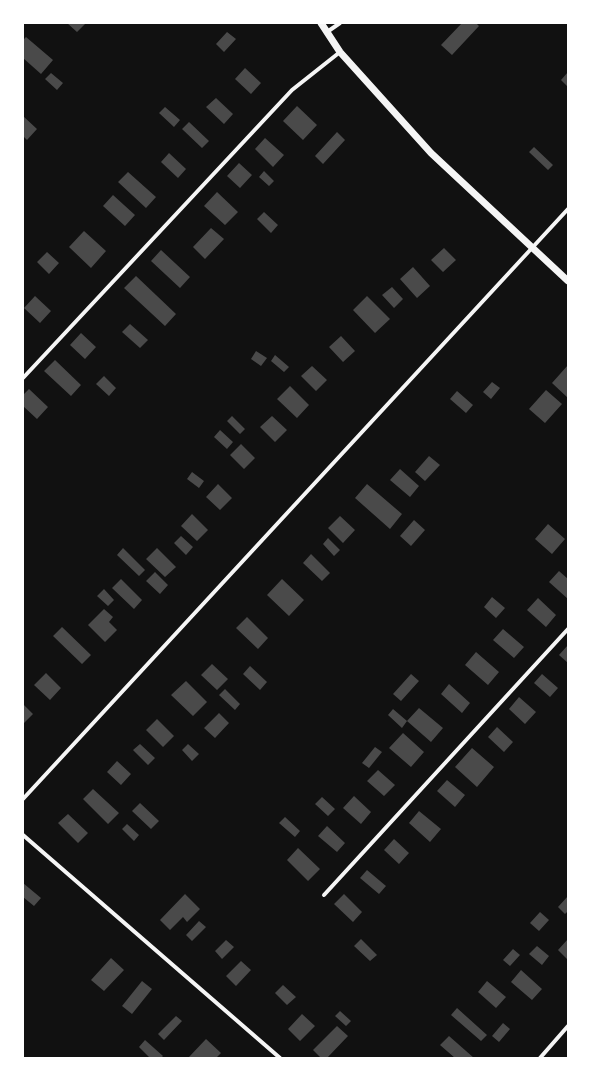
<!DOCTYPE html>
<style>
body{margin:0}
#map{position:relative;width:591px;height:1081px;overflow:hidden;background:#111;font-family:"Source Serif 4",serif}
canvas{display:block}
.frame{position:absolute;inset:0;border:24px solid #fff;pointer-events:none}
</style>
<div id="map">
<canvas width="591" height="1081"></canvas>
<div class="frame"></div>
</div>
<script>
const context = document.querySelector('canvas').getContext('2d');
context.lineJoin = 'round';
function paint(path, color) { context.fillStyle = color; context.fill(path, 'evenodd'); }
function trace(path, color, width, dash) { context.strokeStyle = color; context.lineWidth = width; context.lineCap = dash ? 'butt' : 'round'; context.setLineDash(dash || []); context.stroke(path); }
paint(new Path2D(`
 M67 23H86L77 32Z
 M462 23H476L479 26 452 55 441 45Z
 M227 32 236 39 224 52 216 44Z
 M26 37 53 60 41 74 23 58V40Z
 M245 68 261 83 251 94 235 79Z
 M568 72V87L561 80Z
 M51 73 63 83 57 90 45 79Z
 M216 98 233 114 224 124 206 107Z
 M297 106 317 125 303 140 283 121Z
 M165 107 180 120 174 127 159 113Z
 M23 116 37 129 27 140 23 136Z
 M189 122 209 141 202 148 182 129Z
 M337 132 345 140 323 164 315 156Z
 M265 138 284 155 273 167 255 149Z
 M534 147 553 165 548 170 529 152Z
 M169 153 186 169 178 178 161 162Z
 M239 163 252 175 240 188 227 176Z
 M264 171 274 181 269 186 259 177Z
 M128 172 156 197 146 208 118 182Z
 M217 192 238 212 225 225 204 206Z
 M113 195 135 215 125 226 103 206Z
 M264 212 278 225 271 233 257 219Z
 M211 228 224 239 205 259 193 247Z
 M84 231 106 251 91 268 69 247Z
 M444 248 456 260 443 272 431 260Z
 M161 250 190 277 180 288 151 261Z
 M47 252 59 263 49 274 37 262Z
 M413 267 430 286 417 298 400 279Z
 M136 276 176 314 165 326 124 288Z
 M392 287 403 299 394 308 382 295Z
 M35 296 51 311 40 323 24 308Z
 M367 296 390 319 375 333 353 310Z
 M130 324 148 340 140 348 122 332Z
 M81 333 96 347 85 359 70 345Z
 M341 336 355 351 343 362 329 347Z
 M256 351 267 358 261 366 251 359Z
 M275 355 289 367 284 372 271 361Z
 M55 360 81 385 71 396 44 371Z
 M568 365V398L552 383Z
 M312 366 327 380 316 391 301 376Z
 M104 376 116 388 109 396 96 384Z
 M492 382 500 388 491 399 483 392Z
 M290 386 309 405 297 418 277 399Z
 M29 389 48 407 37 419 23 406V395Z
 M546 390 562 404 545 423 529 409Z
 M457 391 473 405 466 413 450 399Z
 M232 416 245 429 240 434 227 421Z
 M272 416 287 430 275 442 260 427Z
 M220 430 233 442 227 449 214 437Z
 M241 444 255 458 244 469 230 455Z
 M429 456 440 465 425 481 415 472Z
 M400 469 419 486 410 497 390 480Z
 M192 472 204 481 199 488 187 479Z
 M218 484 232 498 220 510 206 497Z
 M367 484 402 514 390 529 355 498Z
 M192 514 208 530 197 541 181 526Z
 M340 516 355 530 343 543 328 528Z
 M414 520 425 530 411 546 400 536Z
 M548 524 565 539 552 554 535 539Z
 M181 536 193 547 186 555 174 543Z
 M328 538 340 550 334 556 323 544Z
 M123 548 145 570 139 576 117 555Z
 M157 548 176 567 165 577 146 559Z
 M311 554 330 573 322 581 303 563Z
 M559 571 568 579V599L549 582Z
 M155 572 168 585 160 594 146 581Z
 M121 579 142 600 134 609 112 588Z
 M282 579 304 600 289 616 267 595Z
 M104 589 114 600 108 606 97 596Z
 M492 597 505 608 496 618 484 607Z
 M538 598 556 615 546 627 527 610Z
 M104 609 113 617 109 622 117 630 105 642 88 625Z
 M247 617 268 638 258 649 236 628Z
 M62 627 91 655 82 664 53 636Z
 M503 629 524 647 514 658 493 640Z
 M568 645V663L559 655Z
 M476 652 499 672 488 685 465 665Z
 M212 664 228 679 217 690 201 675Z
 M250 666 267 682 260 690 243 674Z
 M46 673 61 688 50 700 34 685Z
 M411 674 419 681 401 701 393 694Z
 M542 674 558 688 550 697 534 683Z
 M186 681 207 702 193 716 171 695Z
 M449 684 470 703 462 713 441 694Z
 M225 689 240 704 235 710 219 695Z
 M519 697 536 712 525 724 509 709Z
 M23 704 33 714 23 724Z
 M419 708 443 728 431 742 407 721Z
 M393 709 407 721 402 728 388 715Z
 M219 713 229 723 215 738 204 728Z
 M157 719 174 736 163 747 146 730Z
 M497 727 513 742 504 752 488 737Z
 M403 733 424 752 411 767 389 748Z
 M140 744 155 758 148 765 133 750Z
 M188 744 199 754 192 761 182 750Z
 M375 747 382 752 369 768 362 763Z
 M472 748 494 767 477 787 455 767Z
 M117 761 131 774 121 785 107 772Z
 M378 770 395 785 384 796 367 781Z
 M447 780 465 795 455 807 437 791Z
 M93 789 119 813 108 824 83 799Z
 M354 796 371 812 361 824 343 808Z
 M322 797 335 809 328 816 315 804Z
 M140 803 159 821 151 829 132 811Z
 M419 811 441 829 430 842 409 823Z
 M68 814 88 833 78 843 58 823Z
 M285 817 300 831 295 837 279 823Z
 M127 824 139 835 134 841 122 829Z
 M327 826 345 843 337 852 318 836Z
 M394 839 409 853 399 864 384 850Z
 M298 848 320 869 308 881 287 860Z
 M367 870 386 886 379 894 360 878Z
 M23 883 41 898 34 906 23 897Z
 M185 894 200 909 187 922 183 917 170 930 160 920Z
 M344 894 362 912 353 922 334 904Z
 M568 896V911L565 914 558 907Z
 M540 912 549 920 539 931 530 923Z
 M199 921 206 927 192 941 186 935Z
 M361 939 377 955 370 961 354 946Z
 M568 939V960L558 950Z
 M226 940 234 947 222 959 215 951Z
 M537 946 549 956 542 965 529 954Z
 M513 949 520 955 510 966 503 960Z
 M111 958 124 970 104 991 91 980Z
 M241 961 251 970 236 986 226 976Z
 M521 970 542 989 532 1000 511 982Z
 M142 981 152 989 132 1014 122 1006Z
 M487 981 506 997 496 1008 478 992Z
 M283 985 296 997 287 1005 275 993Z
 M457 1008 487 1035 481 1041 451 1015Z
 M340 1011 351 1021 346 1026 335 1016Z
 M302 1014 315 1026 300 1041 288 1029Z
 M176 1016 182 1021 164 1040 158 1034Z
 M503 1023 510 1029 499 1042 492 1036Z
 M337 1026 348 1036 327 1058H321L313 1050Z
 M449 1036 474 1058H455L440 1045Z
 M206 1039 221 1053 216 1058H191L189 1057Z
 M145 1040 163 1056 161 1058H150L139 1047Z`), '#4a4a4a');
trace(new Path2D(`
 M327 32 340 23
 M23 378 292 90 340 52
 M23 799 568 209
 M23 835 280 1058
 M324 895 568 629
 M540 1058 568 1026`), '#f5f5f5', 4);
trace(new Path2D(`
 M321 23 340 52 431 153 568 281`), '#f5f5f5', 7);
</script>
